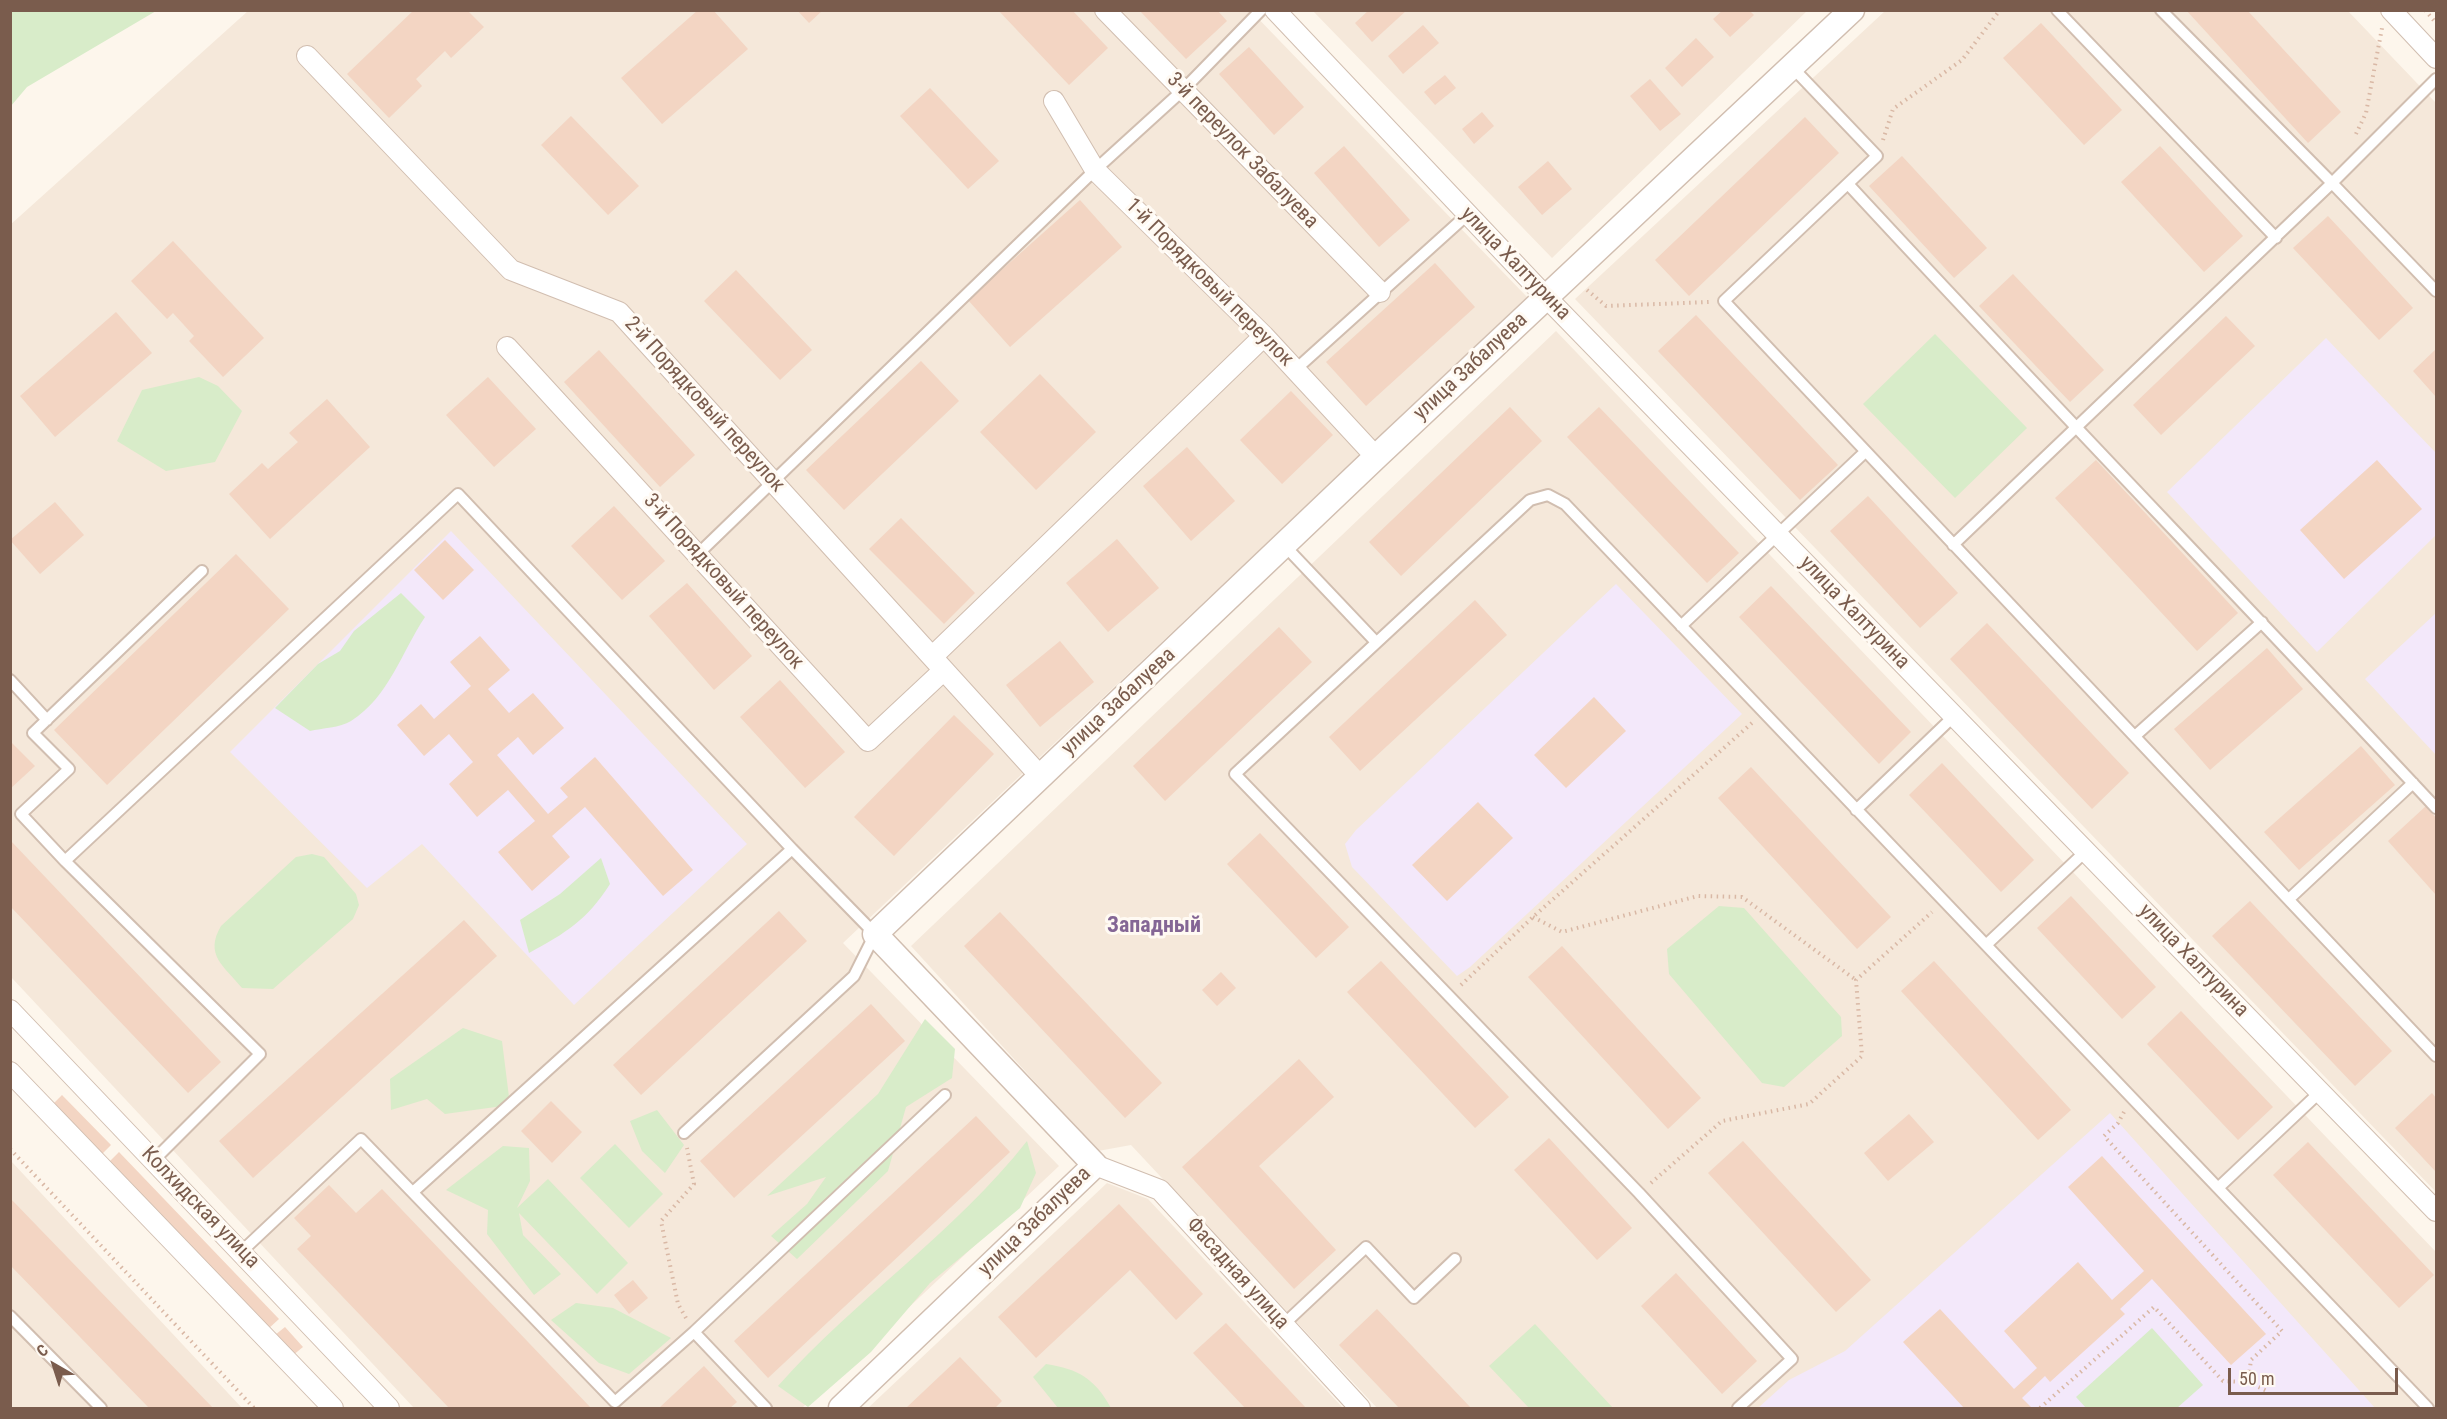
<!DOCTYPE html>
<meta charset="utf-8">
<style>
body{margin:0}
#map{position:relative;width:2447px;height:1419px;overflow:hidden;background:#fdf6ec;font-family:"Roboto Condensed",sans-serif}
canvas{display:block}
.frame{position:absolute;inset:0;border:12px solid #7a5c4d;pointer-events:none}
.north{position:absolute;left:24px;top:1335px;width:60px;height:60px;-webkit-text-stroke:4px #fffaf3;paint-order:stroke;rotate:321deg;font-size:16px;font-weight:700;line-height:24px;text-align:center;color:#7a5c4d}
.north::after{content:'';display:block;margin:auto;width:21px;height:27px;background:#7a5c4d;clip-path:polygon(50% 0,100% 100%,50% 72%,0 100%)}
.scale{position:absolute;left:2228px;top:1368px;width:170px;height:27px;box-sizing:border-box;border:3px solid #7a5c4d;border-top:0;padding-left:8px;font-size:18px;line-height:21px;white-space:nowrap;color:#7a5c4d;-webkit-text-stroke:4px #fffaf3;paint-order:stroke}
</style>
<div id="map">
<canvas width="2447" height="1419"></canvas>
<div class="frame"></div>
<div class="north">С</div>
<div class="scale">50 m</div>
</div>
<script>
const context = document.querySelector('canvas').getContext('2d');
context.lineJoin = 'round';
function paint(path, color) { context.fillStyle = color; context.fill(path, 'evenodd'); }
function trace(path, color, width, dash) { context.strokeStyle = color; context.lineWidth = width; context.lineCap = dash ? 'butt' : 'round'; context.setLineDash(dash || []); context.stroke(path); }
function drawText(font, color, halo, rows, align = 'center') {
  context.font = font + ' "Roboto Condensed",sans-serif'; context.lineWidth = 6; context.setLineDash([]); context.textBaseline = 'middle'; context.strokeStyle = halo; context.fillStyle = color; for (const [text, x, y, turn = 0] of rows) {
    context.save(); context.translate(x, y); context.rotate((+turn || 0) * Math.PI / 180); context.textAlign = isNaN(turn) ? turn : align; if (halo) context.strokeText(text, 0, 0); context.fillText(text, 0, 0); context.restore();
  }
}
paint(new Path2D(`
 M1250 10 1527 297 843 943 1059 1166 802 1408H414L11 977 10 225 248 11Z
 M1313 11H1807L1552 258Z
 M1885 11H2348L2436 103V1192L1575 299Z
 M1556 331 2436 1252V1408H1377L1131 1145 1098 1151 911 946Z
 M11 1161 242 1408H11Z
 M1107 1183 1148 1199 1343 1408H868Z`), '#f5e8da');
paint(new Path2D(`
 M2326 338 2436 453V535L2317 652 2167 492Z
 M451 531 747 844 574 1005 422 844 367 888 230 752Z
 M1616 584 1742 714 1470 967 1457 976 1352 867 1345 844 1356 830Z
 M2436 613V755L2365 679Z
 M2110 1113 2375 1408H1758L1789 1380 1845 1351Z`), '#f3e8fa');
paint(new Path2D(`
 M11 10H156V11L27 87 11 106Z
 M1935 334 2027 428 1955 498 1863 404Z
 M199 377 218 386 242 411 215 462 166 471 117 441 142 390Z
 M401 593 425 617C401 653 389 697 351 721 340 728 322 728 310 731L275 708 318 664 340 651 354 631Z
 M312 854 324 857 356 894 359 905 353 919 273 989 242 988C224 966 204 955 221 926L296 857Z
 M601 858 610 884C587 920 566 933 529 953L520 920 560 894Z
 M1719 906 1744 908 1841 1017 1842 1036 1784 1087 1762 1083 1669 974 1667 949Z
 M925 1019 955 1049 952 1078 906 1107 888 1171 797 1259 771 1236 807 1204 826 1177 767 1196 878 1094Z
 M463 1028 502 1041 510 1105 445 1114 427 1099 391 1110 390 1079Z
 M657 1110 684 1145 665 1173 642 1151 630 1121Z
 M1027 1141 1036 1173 1020 1208 930 1283 871 1352 808 1407 778 1386C855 1299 955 1233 1027 1141Z
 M615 1144 663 1194 629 1228 580 1178Z
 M503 1146 529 1148 530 1181 517 1208 548 1179 628 1263 597 1294 519 1213 523 1235 561 1274 534 1295 487 1234 488 1210 446 1190Z
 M576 1303 613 1308 671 1338 629 1374 599 1363 551 1320Z
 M1535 1324 1613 1408H1529L1489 1366Z
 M2152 1328 2203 1385 2177 1408H2086L2076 1397Z
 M1046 1364C1079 1369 1095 1379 1111 1408H1058L1033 1377Z`), '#d8ecc9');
paint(new Path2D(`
 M414 10H467L484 27 451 58 445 51 416 79 422 86 389 118 347 74Z
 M698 10H713L748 49 662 124 621 78Z
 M797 10H823L809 23Z
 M998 10H1072L1108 48 1069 85Z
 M1139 10H1217L1227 21 1186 59Z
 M1369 10H1407L1372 42 1355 23Z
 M1723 10H1749L1754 15 1730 37 1713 19Z
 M2186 10H2247L2341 112 2308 143Z
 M2041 23 2122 110 2084 145 2003 58Z
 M1423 25 1439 43 1403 74 1388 56Z
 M1696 38 1714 57 1682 87 1665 68Z
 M1249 47 1304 107 1274 135 1219 74Z
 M1445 75 1456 88 1435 105 1424 92Z
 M1650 79 1681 114 1660 131 1630 96Z
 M930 88 999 161 968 189 900 116Z
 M1482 112 1494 126 1474 144 1462 129Z
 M571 116 639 186 608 215 541 145Z
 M1805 117 1839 153 1689 296 1655 260Z
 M1344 146 1410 220 1379 247 1314 173Z
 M2160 146 2243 236 2204 272 2121 182Z
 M1902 156 1987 248 1954 278 1869 186Z
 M1548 161 1572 189 1542 215 1518 187Z
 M1080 200 1122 247 1010 347 968 300Z
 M2328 216 2413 308 2379 340 2293 248Z
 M173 241 264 338 223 377 189 341 194 336 173 313 167 319 131 281Z
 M1435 263 1475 307 1366 406 1326 362Z
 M736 270 812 350 780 380 704 301Z
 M2013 274 2104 370 2070 402 1979 306Z
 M116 312 152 353 55 437 20 396Z
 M1696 315 1838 465 1800 500 1658 351Z
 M2226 316 2255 346 2161 435 2133 405Z
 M2436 349V397L2413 371Z
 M599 350 695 455 660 487 564 382Z
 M921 361 959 401 844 510 806 470Z
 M1040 374 1096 432 1036 490 980 432Z
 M488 377 536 429 494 467 446 415Z
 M1291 391 1333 435 1282 484 1240 440Z
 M327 399 370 447 270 539 229 494 262 463 268 469 298 442 289 433Z
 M1510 407 1542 441 1401 576 1369 542Z
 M1599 407 1739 553 1707 583 1567 437Z
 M1187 447 1235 501 1191 541 1143 486Z
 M2096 460 2238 613 2197 651 2055 498Z
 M2377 460 2422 509 2344 579 2300 530Z
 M1868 496 1958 593 1920 628 1830 531Z
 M55 502 84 535 40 574 10 540Z
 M614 506 665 561 622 600 571 546Z
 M901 518 975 593 944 624 869 549Z
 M1117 539 1159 588 1108 632 1066 583Z
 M445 540 474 570 443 600 414 570Z
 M236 554 289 609 107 785 54 730Z
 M687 583 752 656 714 690 649 616Z
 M1771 586 1911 732 1879 764 1739 617Z
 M1475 600 1507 635 1360 771 1329 737Z
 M1987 623 2129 773 2092 809 1950 659Z
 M1279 627 1312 662 1165 801 1133 766Z
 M480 636 510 670 488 689 509 713 533 693 564 728 533 755 518 737 497 755 548 814 568 797 560 788 595 757 693 870 663 896 585 807 552 836 570 857 532 891 498 852 535 821 508 790 477 817 449 784 473 762 449 734 424 756 397 725 421 704 434 719 471 686 450 662Z
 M1060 641 1094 682 1040 727 1006 685Z
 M2267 648 2303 689 2210 770 2174 729Z
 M780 680 845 752 805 788 740 717Z
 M1594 697 1626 731 1566 788 1534 755Z
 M954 715 994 754 894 856 854 817Z
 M10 741 35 766 10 789Z
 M2361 746 2395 785 2299 870 2264 832Z
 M1942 763 2034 860 2001 892 1909 795Z
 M1751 767 1891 917 1857 949 1718 798Z
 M1478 802 1513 838 1447 901 1412 865Z
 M2426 806 2436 818V895L2388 841Z
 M1260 833 1349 927 1316 958 1227 864Z
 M10 840 221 1062 188 1093 10 906Z
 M2071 896 2156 987 2122 1019 2037 928Z
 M2250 901 2392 1051 2355 1086 2212 936Z
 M779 911 807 941 641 1095 613 1065Z
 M1000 912 1162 1083 1125 1118 964 946Z
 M464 920 497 956 253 1178 219 1141Z
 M1562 946 1701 1098 1668 1129 1528 977Z
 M1381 961 1509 1097 1475 1128 1347 992Z
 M1934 961 2071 1110 2038 1140 1901 991Z
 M1221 972 1236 988 1217 1006 1202 990Z
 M871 1004 905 1041 734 1198 700 1161Z
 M2181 1011 2273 1107 2238 1140 2147 1044Z
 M1299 1059 1334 1097 1259 1166 1336 1250 1294 1289 1182 1167Z
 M2432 1093 2436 1098V1172L2395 1128Z
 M62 1095 111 1145 100 1156 51 1106Z
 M551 1101 582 1132 552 1163 521 1131Z
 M1909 1114 1934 1142 1888 1181 1864 1153Z
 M976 1116 1010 1152 768 1378 734 1341Z
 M1549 1138 1632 1228 1597 1260 1514 1170Z
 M1743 1141 1871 1280 1836 1312 1708 1173Z
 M2308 1142 2434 1275 2399 1308 2273 1175Z
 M119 1152 279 1319 267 1330 108 1163Z
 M2102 1156 2266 1334 2231 1365 2152 1279 2120 1309 2125 1314 2050 1382 2045 1376 2022 1398 2032 1408H1964L1903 1342 1940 1309 2014 1389 2037 1368 2004 1331 2078 1262 2112 1300 2144 1271 2068 1187Z
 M329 1185 356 1213 382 1189 591 1408H449L297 1249 311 1236 294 1218Z
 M10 1198 213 1408H149L10 1265Z
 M1119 1204 1203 1294 1176 1320 1130 1270 1036 1358 998 1317Z
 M1676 1273 1757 1361 1722 1394 1641 1306Z
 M633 1280 648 1298 629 1314 614 1295Z
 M1377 1309 1471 1408H1399L1339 1345Z
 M1226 1323 1306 1408H1245L1193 1353Z
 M285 1327 303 1347 292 1356 275 1335Z
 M960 1357 1002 1401 995 1408H906Z
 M704 1366 737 1402 730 1408H659Z`), '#f3d5c3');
const service = new Path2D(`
 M2057 10 2276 238
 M1792 67 1877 156 1724 301 2436 1056
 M2436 79 2332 183 2436 291
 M1848 184C2042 394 2241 599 2436 808
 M1295 370 1468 214
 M1284 545 1375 641
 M1953 545 2332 183 2161 10
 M697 555 1095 170 1183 90 1261 10
 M1681 626 1865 452
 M10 680 47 720
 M2135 736 2262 622
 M1856 810 1954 716
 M65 861 21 814 69 769 33 733 202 571
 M2289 899 2413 783
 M1986 945 2086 851
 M154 1160 260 1054 65 861 458 494 792 849
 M2218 1188 2320 1092
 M413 1192 792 849 875 934 854 976 684 1133
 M241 1252 361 1139 615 1402 694 1332 766 1408
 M10 1316 101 1408
 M1283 1325 1366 1247 1414 1298 1455 1259
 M694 1332 945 1095
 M1738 1408 1792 1359 1639 1193 1235 774 1530 500 1548 495 1565 504 2428 1408`);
const minor = new Path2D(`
 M1105 10 1380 292
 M1275 10 1546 297 2436 1211
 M2391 10 2436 58
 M307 56 511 270 619 312 1040 776
 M1054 101 1095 170 1264 336 1376 457
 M507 347 868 741 944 670
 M932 657 1264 336
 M10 1010 389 1408
 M10 1072 333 1408
 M1095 1165 1160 1190 1360 1408`);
const tertiary = new Path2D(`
 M841 1408 1095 1165 875 934 1376 457 1852 10`);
trace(service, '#d1beb0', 14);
trace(minor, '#d1beb0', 22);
trace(tertiary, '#d1beb0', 27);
trace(new Path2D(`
 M2425 10 2436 23
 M2356 134 2366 113 2382 28
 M1883 140 1893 109 1962 60 2000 10
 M1587 290 1606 306 1709 302
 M1533 917 1562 932 1698 896 1742 897 1856 980
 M1461 985 1533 917 1752 723
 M2124 1112 2118 1123 2104 1136 2282 1331 2251 1360 2248 1382 2269 1392
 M10 1149 254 1408
 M1651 1183 1722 1121 1809 1104 1862 1056 1856 980 1932 912
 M686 1318 678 1304 661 1221 694 1184 687 1148
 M2040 1408 2154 1307 2223 1381 2248 1382`), '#d9b8a5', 4, [1.5, 4.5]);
trace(service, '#fff', 10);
trace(minor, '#fff', 20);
trace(tertiary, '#fff', 24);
drawText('21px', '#7a5c4d', '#fffaf3', [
 ["3-й переулок Забалуева",1242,151,46],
 ["улица Халтурина",1515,264,46],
 ["1-й Порядковый переулок",1209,283,45],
 ["улица Забалуева",1471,367,-43],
 ["2-й Порядковый переулок",704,405,48],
 ["3-й Порядковый переулок",723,582,48],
 ["улица Халтурина",1854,613,46],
 ["улица Забалуева",1119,702,-43],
 ["улица Халтурина",2193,961,46],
 ["Колхидская улица",200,1208,46],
 ["улица Забалуева",1035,1222,-44],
 ["Фасадная улица",1237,1274,48]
]);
drawText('bold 22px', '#846695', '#fffaf3', [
 ["Западный",1154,926]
]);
</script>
